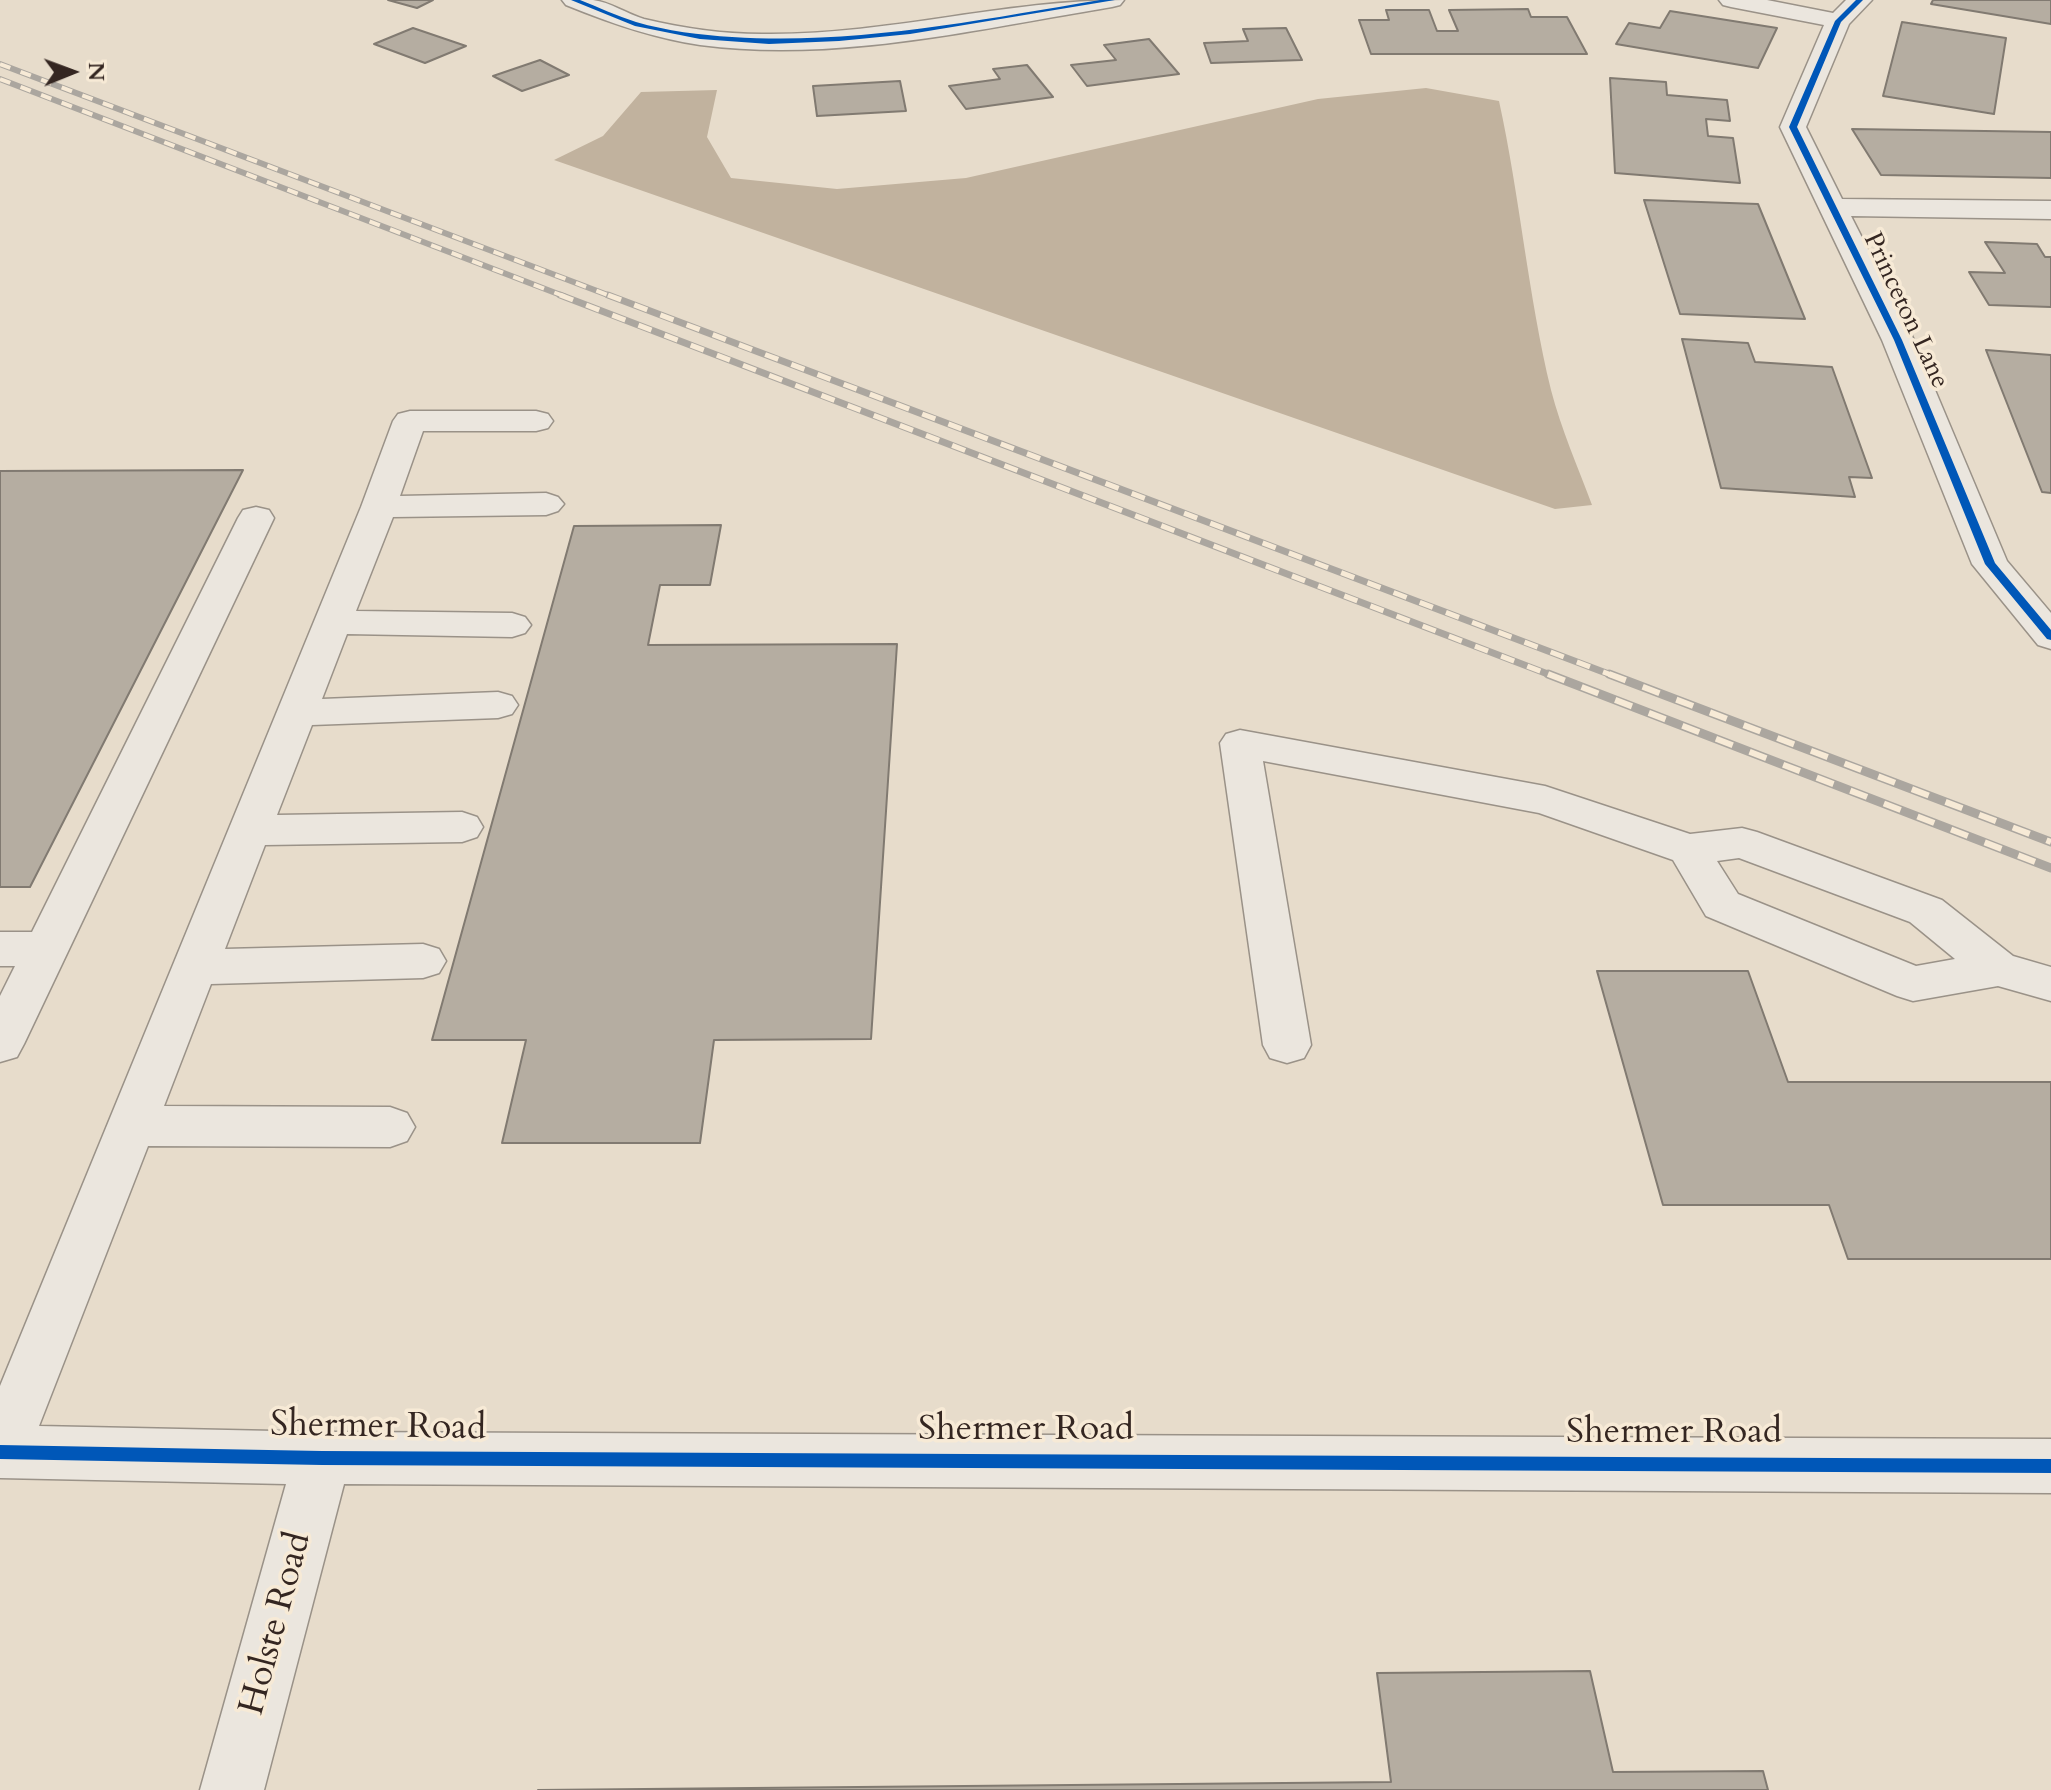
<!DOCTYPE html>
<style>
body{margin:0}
#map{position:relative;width:2051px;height:1790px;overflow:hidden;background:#e7dccb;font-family:Cardo,serif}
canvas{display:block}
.north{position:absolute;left:32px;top:32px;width:80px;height:80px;-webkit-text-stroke:6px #f7ead6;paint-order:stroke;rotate:89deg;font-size:22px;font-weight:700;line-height:32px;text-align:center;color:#342621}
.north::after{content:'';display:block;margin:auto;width:28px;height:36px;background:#342621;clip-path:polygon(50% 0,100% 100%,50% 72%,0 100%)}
</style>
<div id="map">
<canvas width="2051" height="1790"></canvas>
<div class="north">N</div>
</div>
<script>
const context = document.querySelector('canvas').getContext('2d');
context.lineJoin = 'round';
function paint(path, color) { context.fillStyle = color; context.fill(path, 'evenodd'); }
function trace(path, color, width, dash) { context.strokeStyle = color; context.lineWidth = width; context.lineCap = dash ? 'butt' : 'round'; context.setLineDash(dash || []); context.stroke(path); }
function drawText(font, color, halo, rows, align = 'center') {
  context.font = font + ' Cardo,serif'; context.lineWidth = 7; context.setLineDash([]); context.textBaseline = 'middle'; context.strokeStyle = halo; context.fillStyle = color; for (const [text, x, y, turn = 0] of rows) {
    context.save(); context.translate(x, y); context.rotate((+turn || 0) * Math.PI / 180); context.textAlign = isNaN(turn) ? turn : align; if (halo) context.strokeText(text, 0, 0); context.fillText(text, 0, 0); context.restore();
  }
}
paint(new Path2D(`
 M1426 88 1499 101C1520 197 1528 295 1551 390 1561 429 1578 467 1592 505L1555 509 554 160 603 136 641 92 717 90 707 137 731 178 837 189 966 178 1318 99Z`), '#c1b29e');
const building = new Path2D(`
 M388 0H433L417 8Z
 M1933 0H2051V24L1931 4Z
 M1528 9 1531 17H1567L1587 54H1371L1359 20H1389L1386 10H1429L1437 31H1458L1449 10Z
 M1670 11 1777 28 1758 68 1616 44 1629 23 1660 28Z
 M1902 22 2006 38 1994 114 1883 96Z
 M413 28 466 46 425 63 374 44Z
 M1286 28 1302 60 1211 63 1204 43 1248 41 1243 29Z
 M1149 39 1179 74 1087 86 1071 65 1116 60 1104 45Z
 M540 60 569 75 522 91 493 76Z
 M1027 65 1053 97 966 109 949 86 1000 79 993 69Z
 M1610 78 1666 82 1667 95 1727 100 1730 121 1706 119 1708 136 1733 138 1740 183 1615 173Z
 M900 81 906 111 817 116 813 86Z
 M1852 129 2051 132V178L1881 175Z
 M1644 200 1758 204 1805 319 1680 314Z
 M1985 242 2037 244 2045 257H2051V307L1989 305 1969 272 2005 273Z
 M1682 339 1748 343 1755 362 1832 367 1872 478 1849 477 1855 497 1721 488Z
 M1986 350 2051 355V493L2042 492Z
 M243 470 30 887H0V471Z
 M721 525 710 585H660L648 645 897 644 871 1039 714 1040 700 1143H502L526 1040H432L574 526Z
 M1597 971H1748L1788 1082H2051V1259H1848L1829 1205H1663Z
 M1590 1671 1613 1772 1763 1771 1768 1790H538L1391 1782 1377 1673Z`);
paint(building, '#b5ada1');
trace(building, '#817a71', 2);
const minor = new Path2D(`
 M562 0C572 0 583 0 593 0 610 2 627 14 644 19 686 29 729 35 771 34 891 34 1006 0 1124 0L1120 5 1112 7C978 29 836 63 700 45 653 38 610 23 566 5Z
 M1719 0H1767L1833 13 1846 0H1872L1849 24 1806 127 1842 199 2051 201V219L1851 216 1914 340 2007 561 2051 613V649L2038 645 1972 564 1882 340 1780 127 1824 25 1731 7 1723 5Z
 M410 411H536L548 414 553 421 548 428 536 431H423L400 496 546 493 558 497 564 504 558 511 546 515 393 517 356 611 512 613 525 617 531 625 525 633 512 637 347 634 322 699 498 692 512 696 518 705 512 714 498 718 312 725 277 815 462 812 477 817 483 827 477 837 462 842 265 845 225 949 423 944 439 949 446 961 439 973 423 978 211 984 164 1106 390 1107 407 1113 415 1127 407 1141 390 1147 148 1146 39 1426 322 1432 2051 1439V1493L344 1484 264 1790H200L286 1484 0 1478V1386L361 507 393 421 398 414Z
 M256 507 269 510 274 518 24 1044 17 1057 0 1062V996L15 966H0V932H32L238 518 243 510Z
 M1240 730 1545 786 1690 834 1742 828 1757 832 1942 900 2013 956 2051 967V1001L1998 986 1913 1001 1897 996 1706 916 1673 860 1539 813 1263 761 1311 1045 1304 1058 1287 1063 1270 1058 1263 1045 1220 743 1226 734ZM1739 858 1910 922 1955 959 1916 966 1738 894 1717 861Z`);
trace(minor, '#9a9288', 3);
paint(minor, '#ebe6de');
const railFar2 = new Path2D(`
 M0 64 613 297
 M0 79 566 297`);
const railFar1 = new Path2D(`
 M560 295 1553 676
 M608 295 1614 676`);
const rail = new Path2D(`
 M1548 674 2051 868
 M1609 674 2051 842`);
trace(railFar2, '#aba69f', 6);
trace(railFar1, '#aba69f', 7);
trace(rail, '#aba69f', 9);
trace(railFar2, '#f7ead6', 4, [11]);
trace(railFar1, '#f7ead6', 5, [14]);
trace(rail, '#f7ead6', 6, [18]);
paint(new Path2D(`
 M571 0H580C598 7 617 16 636 22 667 31 700 35 732 37 856 45 979 20 1100 0H1115L910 34 839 41 769 44 700 39 635 26Z
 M1856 0H1863L1841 22 1797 127 1902 340 1995 563 2051 630V640L2047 639 1985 564 1894 340 1789 127 1835 21Z
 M0 1445 322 1451 2051 1459V1473L322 1465 0 1459Z`), '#0057b8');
drawText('26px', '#342621', '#f7ead6', [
 ["Princeton Lane",1905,311,65]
]);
drawText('36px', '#342621', '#f7ead6', [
 ["Shermer Road",378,1428,1],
 ["Shermer Road",1026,1431],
 ["Shermer Road",1674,1434],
 ["Holste Road",277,1624,-75]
]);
</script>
